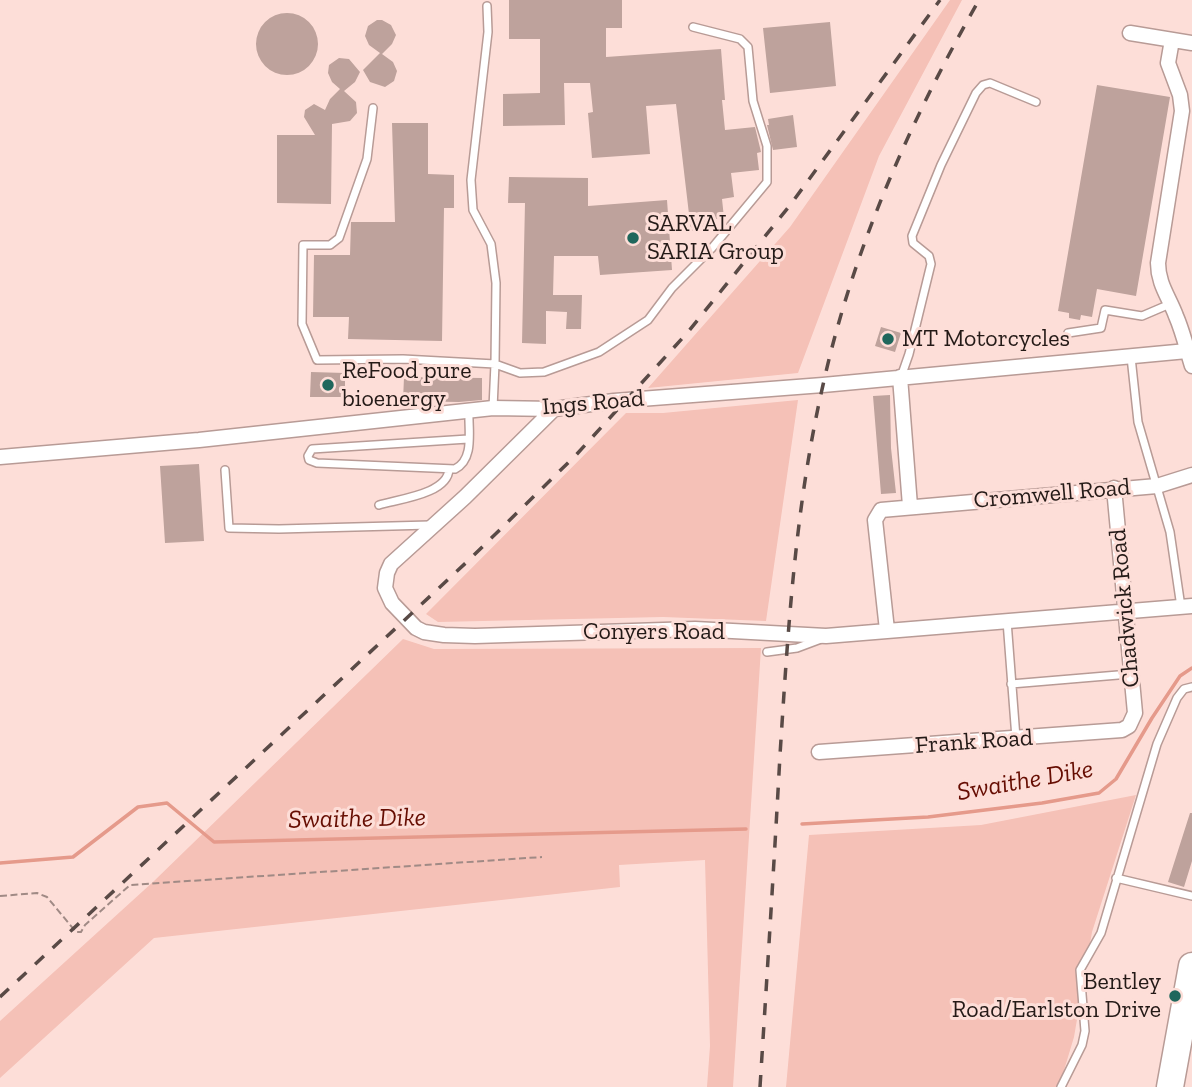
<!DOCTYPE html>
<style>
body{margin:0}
canvas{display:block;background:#fdded8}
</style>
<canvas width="1192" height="1087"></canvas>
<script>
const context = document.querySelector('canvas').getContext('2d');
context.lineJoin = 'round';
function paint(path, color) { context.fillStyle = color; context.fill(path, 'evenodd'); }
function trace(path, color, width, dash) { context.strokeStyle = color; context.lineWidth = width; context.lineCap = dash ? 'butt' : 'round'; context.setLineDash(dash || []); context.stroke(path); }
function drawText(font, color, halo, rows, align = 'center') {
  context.font = font + ' "Zilla Slab",serif'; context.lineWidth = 6; context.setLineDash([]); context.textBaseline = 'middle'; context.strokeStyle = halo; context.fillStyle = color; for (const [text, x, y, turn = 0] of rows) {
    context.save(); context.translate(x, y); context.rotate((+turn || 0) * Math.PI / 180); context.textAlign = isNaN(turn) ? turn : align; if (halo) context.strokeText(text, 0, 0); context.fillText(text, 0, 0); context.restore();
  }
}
paint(new Path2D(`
 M950 0H962L879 156 798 373 648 388 790 227Z
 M798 400 766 621 663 617 438 622 426 614 626 413H663Z
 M403 639 434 649 761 648 733 1087H707L710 1046 705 860 619 865 620 887 154 938 0 1078V1021L154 881Z
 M1136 795 1092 932 1074 1037 1059 1087H786L809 835 981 825Z`), '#f5c1b7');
trace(new Path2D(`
 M802 824 928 817 1042 803 1099 793 1116 779 1152 718 1180 676 1192 668
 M0 863 73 857 138 807 167 803 214 842 746 829`), '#e59a8b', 3.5);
paint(new Path2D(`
 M509 0H622V28H606V57L721 49 725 100H722L725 130 755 127 761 152 757 153 759 170 731 173 734 197 722 199 724 218 715 219 716 228 691 231 676 104 646 106 650 154 592 158 588 113 593 112 590 83H564L565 125 503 126V94L540 93V39H509Z
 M256 44a31 31 0 1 1 62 0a31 31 0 1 1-62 0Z
 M377 20H382L391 25 396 35 392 44 382 54 393 62 397 71 394 81 385 87 370 82 363 70 380 53 369 45 365 36 368 26Z
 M830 22 836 86 770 93 763 28Z
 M339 58 349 59 360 72 355 82 344 91 356 102 357 113 350 121 332 124 331 204 277 203V135H315L304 117 305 110 314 104 325 110 330 99 340 89 332 82 328 73 329 65Z
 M1097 85 1170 97 1136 296 1097 289 1092 317 1081 315 1080 320 1069 318V313L1058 311Z
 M793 115 797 147 773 150 767 125H769L768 119Z
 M392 123H428V174L454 175V208H444L442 341 348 339 349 317H313L314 255H350L351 222H395Z
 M509 177 588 178V206L667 200 672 270 600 275 598 256H554L553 295H582L581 329H566L567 312 546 311V344L522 343 525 203H508Z
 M881 327 901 333 895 352 875 346Z
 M311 372 345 373V397H310Z
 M404 377 482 378V400L459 402 403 401Z
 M890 395 891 448 896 493 881 494 873 396Z
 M199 464 204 541 165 543 160 466Z
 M1190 813H1192V861L1184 887 1168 882Z`), '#bea29c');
const lane = new Path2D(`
 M487 6 488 32 471 180 473 210 491 244 496 283 495 364 520 373 544 372 599 352 648 320 672 288 712 248 767 182V146L753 101 748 47 740 39 693 27
 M373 108 367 159 339 238 330 245H303L302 324 317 360 403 359 495 364 493 408
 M1068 333 1101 328 1105 310 1142 316 1170 304
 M1131 357 1138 422 1170 532 1181 607
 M901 377 909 354 931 264 929 256 913 243 912 236 941 165 976 93 983 85 990 83 1036 102
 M468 439 312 449 308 456 309 460 317 463 455 469C475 459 468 430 469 411
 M225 470 229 528 279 529 430 525
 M379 505C399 499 448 494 449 469
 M1007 621 1016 738
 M767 652 797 648 821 639
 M1011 684 1130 674
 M1116 878 1192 896
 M1061 1087 1082 1045 1085 1031 1080 970 1101 933 1157 744 1177 698 1184 689 1192 687`);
const street = new Path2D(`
 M1130 33 1192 43
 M1172 40 1168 63 1180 95 1182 111 1158 263C1158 284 1169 297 1176 316 1183 332 1187 350 1192 366
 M900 377 910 506
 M554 409 465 497 391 564 387 573 385 588 392 603 416 628 424 632 444 635 475 636 695 629 826 636 1192 606
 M0 457 199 440 493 408 554 409 614 401 823 385 1187 351
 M887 630 875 520 881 510 1157 486 1192 475
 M819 752 1122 730 1129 726 1135 713 1114 488`);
const highway = new Path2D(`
 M1170 1087 1192 966`);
trace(lane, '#b89b96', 10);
trace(street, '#b89b96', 17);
trace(highway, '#b89b96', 29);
trace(new Path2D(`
 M0 896 37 893 47 897 76 932H81L85 925 130 885 542 857`), '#a08a85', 2, [7, 3.5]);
trace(lane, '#fff', 7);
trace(street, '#fff', 14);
trace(highway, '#fff', 26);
trace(new Path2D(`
 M0 997 470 559 576 455 688 332 791 204 940 0
 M760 1087C767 976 774 866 780 755 788 631 795 507 823 385 853 249 910 121 979 0`), '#594a46', 3.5, [12, 12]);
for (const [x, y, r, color] of [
 [633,238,7,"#1f675c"],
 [888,339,7,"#1f675c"],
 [328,385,7,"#1f675c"],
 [1175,996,7,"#1f675c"]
]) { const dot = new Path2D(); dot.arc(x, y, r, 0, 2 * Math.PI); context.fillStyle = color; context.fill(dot); trace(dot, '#fdded8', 2.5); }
drawText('24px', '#241a17', '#fdded8', [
 ["SARVAL",647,224],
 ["SARIA Group",647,252],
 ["MT Motorcycles",902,339],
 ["ReFood pure",342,371],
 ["bioenergy",342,399],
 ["Bentley",1161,982,"right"],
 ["Road/Earlston Drive",1161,1010,"right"]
], 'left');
drawText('24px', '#241a17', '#fdded8', [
 ["Ings Road",593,403,-5],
 ["Cromwell Road",1052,494,-5],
 ["Chadwick Road",1125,608,-95],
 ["Conyers Road",654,632],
 ["Frank Road",974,742,-4]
]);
drawText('italic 26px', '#660d02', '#fdded8', [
 ["Swaithe Dike",1025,781,-10],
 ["Swaithe Dike",357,819,-1]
]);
</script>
